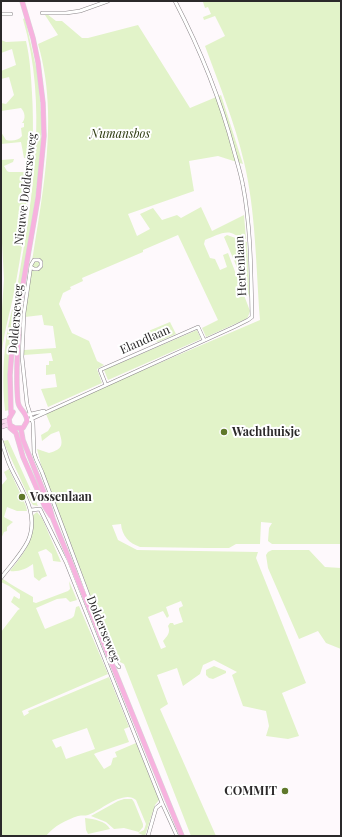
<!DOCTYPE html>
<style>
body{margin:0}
#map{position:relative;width:342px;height:837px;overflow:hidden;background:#fef9fc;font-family:"Playfair Display",serif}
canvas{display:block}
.frame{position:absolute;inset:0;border:2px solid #2b292a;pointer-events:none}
</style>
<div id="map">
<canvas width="342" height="837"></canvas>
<div class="frame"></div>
</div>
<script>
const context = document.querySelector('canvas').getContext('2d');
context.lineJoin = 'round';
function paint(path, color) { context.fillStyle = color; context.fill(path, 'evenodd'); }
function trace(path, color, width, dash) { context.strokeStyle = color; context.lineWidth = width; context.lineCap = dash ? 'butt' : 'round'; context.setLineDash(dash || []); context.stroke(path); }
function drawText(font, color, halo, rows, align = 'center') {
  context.font = font + ' "Playfair Display",serif'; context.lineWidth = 4; context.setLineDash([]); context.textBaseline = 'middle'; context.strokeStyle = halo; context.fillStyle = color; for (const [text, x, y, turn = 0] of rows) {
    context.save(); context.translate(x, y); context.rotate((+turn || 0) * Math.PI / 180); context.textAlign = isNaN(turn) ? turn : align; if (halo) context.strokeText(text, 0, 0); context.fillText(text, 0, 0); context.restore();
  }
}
paint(new Path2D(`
 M205 1H341V544H272L268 541 269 528 272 523 261 522 260 544H236L229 548H208L140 547C129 543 122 536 121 524L112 525 118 540 137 550 258 552 256 558 306 683 282 693 299 736 288 739 266 736 269 726 266 711 243 706 232 675 237 672 214 660 203 665 200 674 183 686 177 668 157 675 168 704 160 709 216 836H191L124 664 116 660 94 605 41 465 37 449 49 453C64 449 63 444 59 431L51 434 42 441 41 435 48 431 51 426 46 414 64 404 260 320C256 269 256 212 244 162 235 123 219 84 205 46L225 36 215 16 204 20 203 17 211 14 208 7 205 8 203 2ZM181 601 183 606 179 608V610L183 622 174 625 173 623H170L168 626C171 633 167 636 163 641L166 647 161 649 148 617 163 611 167 618 169 616 166 607Z
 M47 14 56 21H62L82 38H88L138 25 190 108 221 95 243 164 218 156 189 161 194 191 128 214 137 236 150 229 140 214 153 208 162 220 177 215 181 218 201 207 212 231 244 215 246 239C240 239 237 235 231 233 223 231 213 237 205 240L204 244 210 258 215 259 220 270 227 267 223 255 228 253 250 311 248 317 246 319 206 337 202 328 218 320 178 235 143 250V252L82 278 83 281 70 287 71 289 63 293 59 304 72 333 89 341 97 361 104 365 97 369 102 383 48 407 41 389 57 387 55 374 46 375V365H49V361H53L51 353 24 355V350L56 348 53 326 44 325 42 315 25 317C33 227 64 133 38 44L58 35 45 15Z
 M25 18 38 76 41 113V146L34 212 9 368V410L5 411C2 384 3 354 8 327 11 312 16 297 18 282 33 196 48 105 23 19Z
 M1 40 6 42 26 41C30 58 31 76 32 93 36 160 27 222 15 288 10 314 2 337 1 363V323L4 279 1 225V160L14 159 13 162 4 166 7 171 9 172H24L26 167 25 161H28V158H24L21 142 1 144V132L6 140C12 141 18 141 22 136L21 128 24 127V123H22C26 119 25 112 21 108L1 111V113V103L6 104 14 95 9 77 1 79V71L16 65 12 49 1 53Z
 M227 235 247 242 250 298 224 237Z
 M170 322 176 334 158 342 149 339 146 332Z
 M197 330 201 339 108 380 104 370Z
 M8 440 38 506 33 505 31 502 3 441Z
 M9 469 26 506 27 511H17L7 507 4 517 13 522 7 527V531L4 532 1 539V486L7 479 4 472Z
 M37 512 42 518 61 562 53 561 52 554 46 549 38 552 47 576 42 578 39 581 34 577 33 564C26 569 19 572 10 571 26 551 33 542 33 515Z
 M272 550H309L325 567 341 568V649L326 643 318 631 299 639 268 568 266 555 268 552Z
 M3 579C13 586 23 591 33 597V602L36 603 68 591 70 589 69 581 77 600 70 602 66 598 57 599 36 608 45 629 72 618 74 616 76 607 79 606 108 674 22 711 24 716 29 713 28 711 109 677 129 727 124 729 129 742 96 753 94 754 104 769 111 765 113 758 117 757 115 752 136 743 159 800 155 805 145 836 138 833 144 830 146 824 136 800C124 789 100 811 88 815 85 816 82 815 78 816 66 820 54 826 46 836H1V632L18 610 20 609 11 602 14 596 19 599 20 598V594L9 586 1 582ZM87 728 95 749 66 759 61 746 56 748 52 740Z
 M214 666 226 671V673L213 679 209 678 206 675V670Z
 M124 799H132L134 802 143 824V827L139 832 124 828 114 829 106 822 91 816 118 801Z
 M85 818C94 819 106 821 110 829L88 834 86 830Z`), '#e2f3c9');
const street = new Path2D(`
 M42 13H66L80 11 108 1
 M1 14H11
 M31 267 34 269H38L41 266V262L39 260H34L31 265 24 313 22 357 27 404 33 423 34 453 36 459 42 472 90 600 113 657 117 665 119 667
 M106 385 100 370 198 327 204 340
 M27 415 44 411
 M27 421 234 327 248 320 252 317C251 275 251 227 243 186 241 174 237 162 234 151 220 98 200 49 175 1
 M1 440C4 448 6 457 10 466 21 490 40 513 28 541 21 555 10 566 1 578
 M31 510 40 509 66 562 162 803 177 836
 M148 836 156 808 162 803`);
const secondary = new Path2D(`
 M1 422 6 421
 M1 427 7 425`);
const primary = new Path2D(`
 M13 412 9 419 10 425 15 428H23L27 421C27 412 19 410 18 402 15 375 18 347 19 320
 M11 413 10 375 12 348 38 198 44 136 43 103 38 62 33 38 22 1
 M10 428 16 433 23 457 45 507 51 516
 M21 429 23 440 49 505 53 519 182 836`);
trace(street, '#8a8588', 4);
trace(secondary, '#8a8588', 5);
trace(primary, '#d9d8d9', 5.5);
trace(street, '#fff', 3);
trace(secondary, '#fbd8ef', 4);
trace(primary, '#f7b2df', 4.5);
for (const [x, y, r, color] of [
 [224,432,4,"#5f782b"],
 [22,497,4,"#5f782b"],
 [285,791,4,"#5f782b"]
]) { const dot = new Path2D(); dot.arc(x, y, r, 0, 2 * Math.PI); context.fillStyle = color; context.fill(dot); trace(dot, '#fff', 1.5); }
drawText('italic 12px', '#2d3a10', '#fff', [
 ["Numansbos",120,134]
]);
drawText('12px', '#2b292a', '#fff', [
 ["Nieuwe Dolderseweg",26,189,-83],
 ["Hertenlaan",241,266,-93],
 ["Dolderseweg",16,319,-85],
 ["Elandlaan",145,340,-24],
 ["Dolderseweg",103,629,68]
]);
drawText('bold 12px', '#2b292a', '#fff', [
 ["Wachthuisje",232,432],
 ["Vossenlaan",30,497],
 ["COMMIT",277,791,"right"]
], 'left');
</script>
